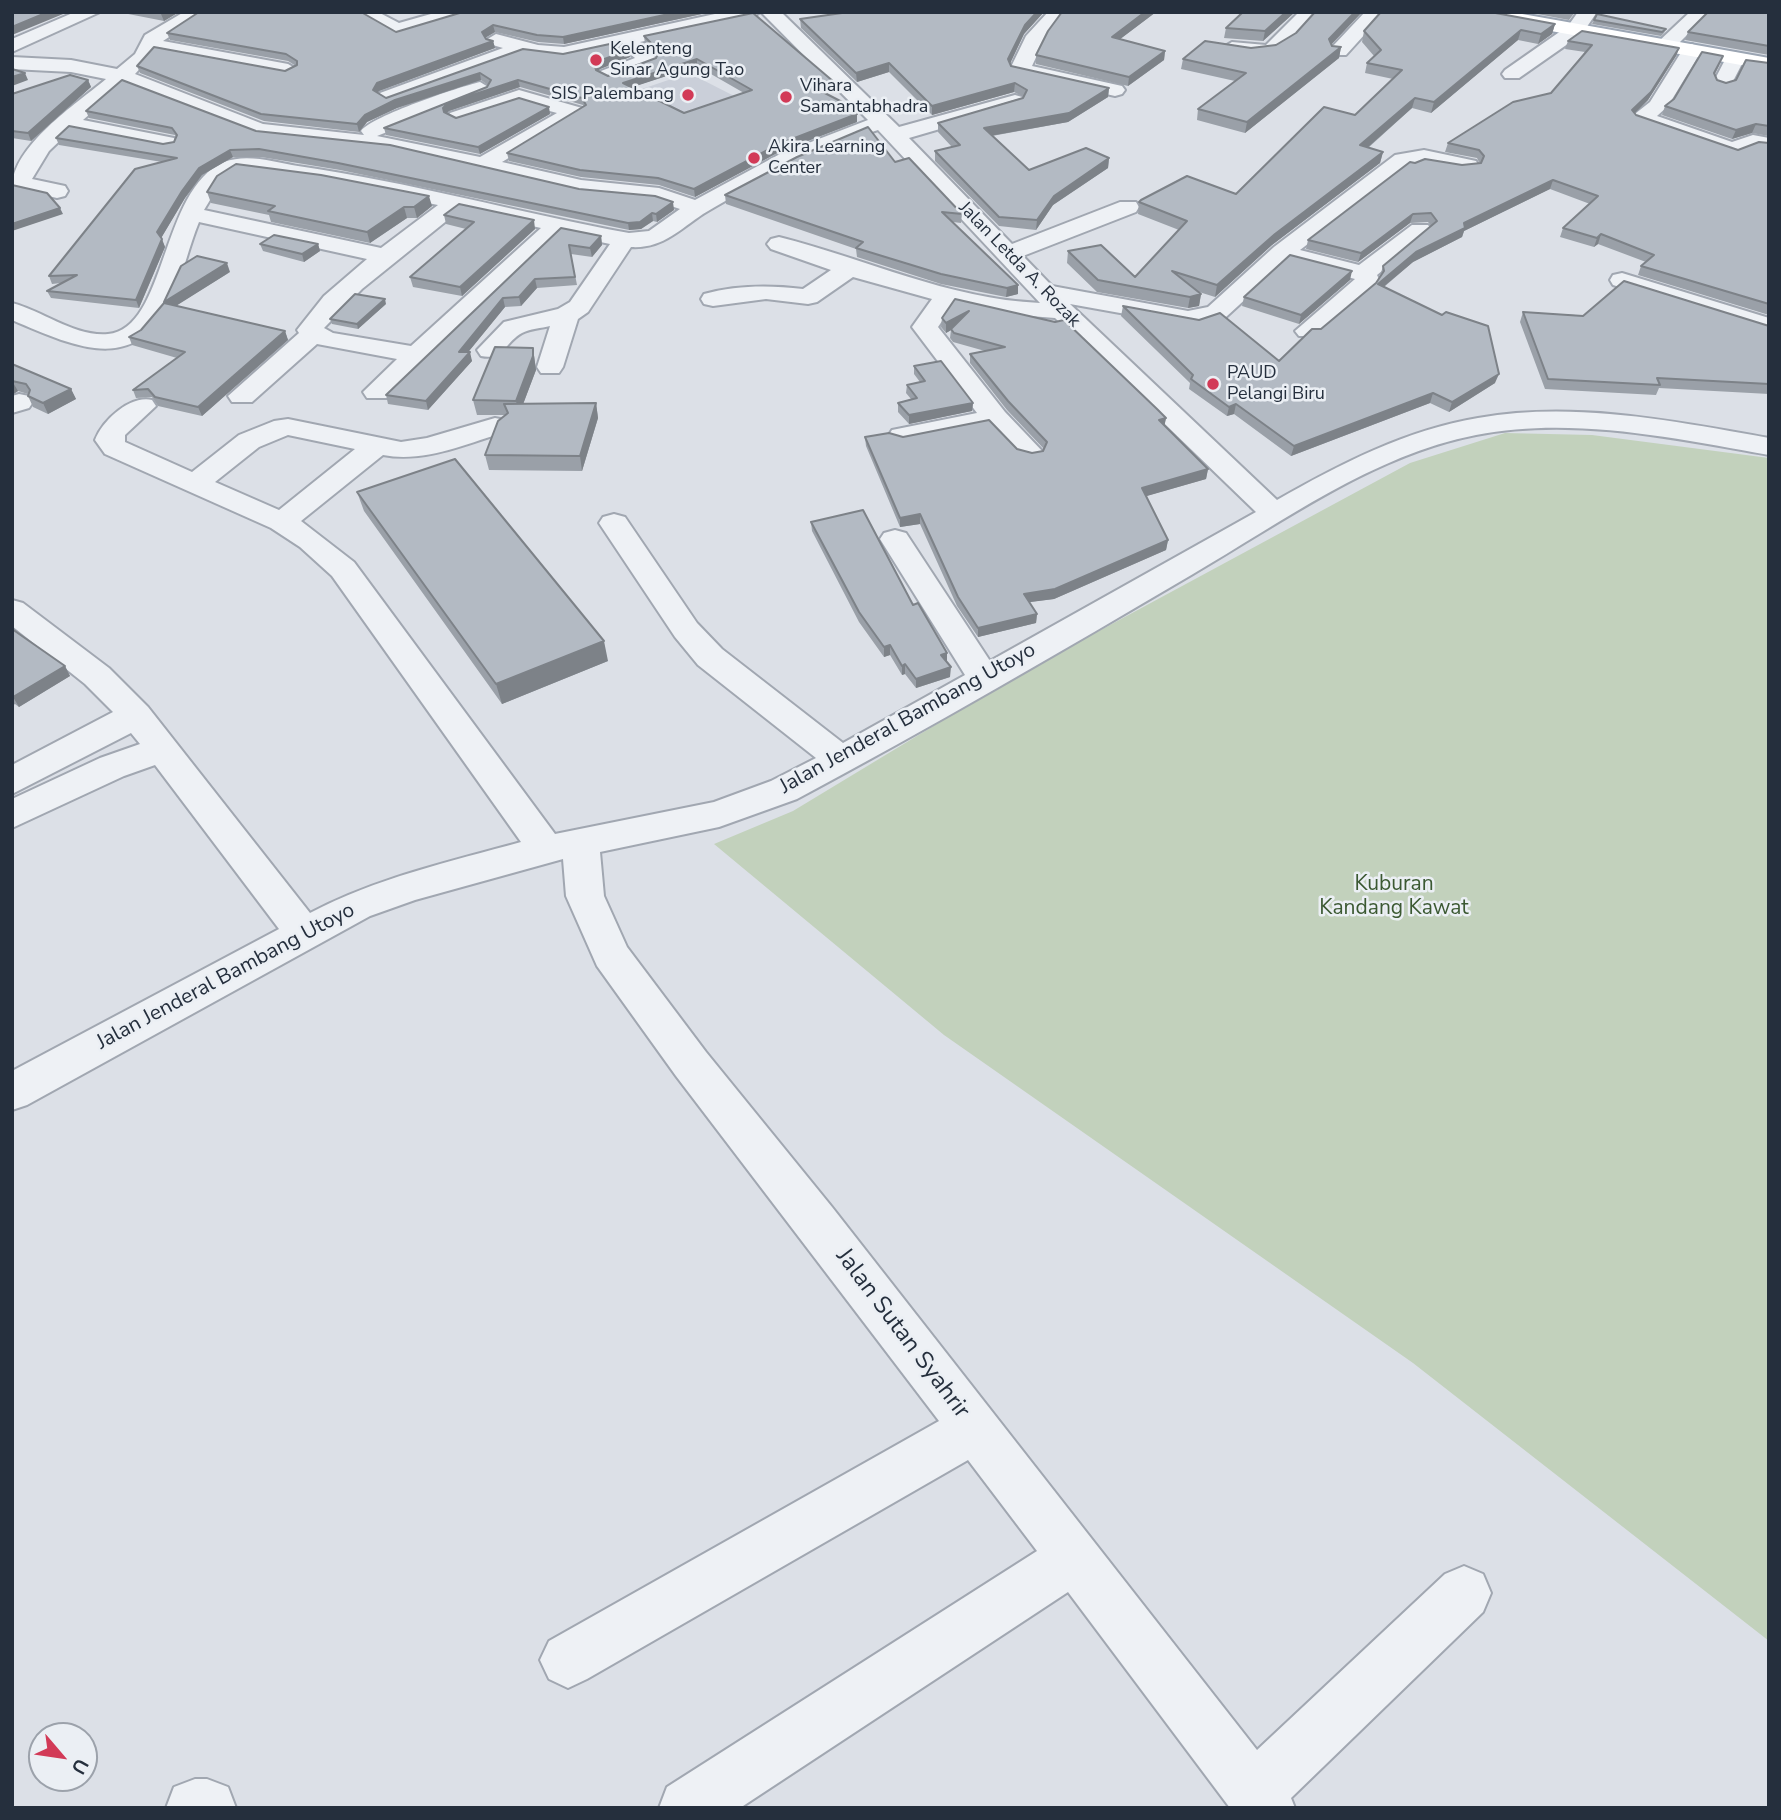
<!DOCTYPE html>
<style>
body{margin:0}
#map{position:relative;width:1781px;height:1820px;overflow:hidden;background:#dce0e7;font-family:"Nunito Sans",sans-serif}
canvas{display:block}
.frame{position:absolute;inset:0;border:14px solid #252f3d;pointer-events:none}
.north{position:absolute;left:28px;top:1722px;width:70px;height:70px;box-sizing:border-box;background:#ebeff4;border:2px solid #9ca2ab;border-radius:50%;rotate:119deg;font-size:19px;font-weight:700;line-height:28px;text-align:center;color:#252f3d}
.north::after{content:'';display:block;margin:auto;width:24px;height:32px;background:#d23a57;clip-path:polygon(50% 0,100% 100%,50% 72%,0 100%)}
</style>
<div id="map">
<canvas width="1781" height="1820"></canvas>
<div class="frame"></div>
<div class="north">U</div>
</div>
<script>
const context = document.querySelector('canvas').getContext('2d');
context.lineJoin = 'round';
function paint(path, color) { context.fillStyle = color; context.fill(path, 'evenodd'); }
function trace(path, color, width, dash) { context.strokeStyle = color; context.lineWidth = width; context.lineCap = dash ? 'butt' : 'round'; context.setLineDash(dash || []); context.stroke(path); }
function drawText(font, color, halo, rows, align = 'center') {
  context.font = font + ' "Nunito Sans",sans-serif'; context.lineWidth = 5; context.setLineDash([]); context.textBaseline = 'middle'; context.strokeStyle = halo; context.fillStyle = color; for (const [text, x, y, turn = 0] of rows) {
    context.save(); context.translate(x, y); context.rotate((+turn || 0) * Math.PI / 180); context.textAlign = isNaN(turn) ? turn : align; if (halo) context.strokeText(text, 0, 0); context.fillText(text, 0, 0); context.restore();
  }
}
paint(new Path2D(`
 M689 73 740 99 686 118 636 91Z`), '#cacfd9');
paint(new Path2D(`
 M1505 433 1592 435 1769 458V1641L1413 1363 944 1035 714 844 793 811 1021 673 1410 463Z`), '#c2d1bc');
const minor = new Path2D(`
 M75 12H100L12 52V39Z
 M184 12H207L163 41 288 64 298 70 288 76 156 51 135 74 263 124 364 135 361 131C372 116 459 87 480 82L490 88 487 92 377 136 480 157 557 113 520 103 457 123 447 117 450 113 519 90 582 108 585 112 502 162 581 180 659 188 695 200 780 154 868 120 761 12H781L899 127 1015 95 1022 97 1025 101 1022 105 909 138 1012 244 1120 202H1136L1139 207 1136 212 1023 256 1052 286 1188 311 1208 307 1274 247 1395 155 1424 150 1476 161 1479 166 1476 171C1455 176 1432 162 1409 166L1300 250 1359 265 1412 225H1428L1432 230 1377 275 1379 279 1372 290 1317 336H1299L1295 331 1355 279 1287 261 1226 317 1198 327 1070 304 1277 500C1340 464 1406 430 1478 418 1574 401 1674 421 1769 438V455C1674 438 1572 416 1476 435 1373 455 1282 522 1193 574 1062 651 930 728 797 799L719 827 600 852 604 896 627 947 706 1052 832 1207 1257 1750 1445 1574 1464 1566 1483 1574 1491 1593 1483 1612 1291 1798 1295 1808H1230L1068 1592 740 1808H659L667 1787 1037 1551 968 1460 587 1679 568 1688 549 1679 540 1660 549 1641 939 1421 676 1076 597 966 566 896 563 859 415 900 370 916 27 1105 12 1110V1071L279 929 155 765 124 776 12 828V799L100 758 140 744 131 733 12 794V765L113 712 85 684 12 626V600L23 603 109 668 148 707 310 913C376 878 449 862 521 842L332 576 300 547 271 528 105 454 95 440C103 420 130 395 152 400L156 406 125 435V442L192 472 239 435 274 421 288 419 401 442 427 438 495 418 505 420 509 426 505 432C466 444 424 463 383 455L301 521 354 562 555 834 714 802 771 781 816 758 698 665 675 637 599 523 603 517 614 514 625 517 697 623 722 649 843 743 965 675 880 539 884 533 895 530 906 533 990 661 1256 512 1055 318 993 313 953 305 938 327 1005 412 1044 453 1040 459C1017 465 1004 443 989 427L902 444 892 442 888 436 892 430 977 413 912 327 932 299 853 277 817 302 808 304 766 299 713 306 704 304 701 299 704 294C737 285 769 285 803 289L831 270 771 249 767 244 771 239 779 237C867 259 948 299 1040 303L878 130C833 144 791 165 750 187 734 196 718 205 703 214 679 230 662 249 631 247L588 312 578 319 563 367 559 373H541L537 367 550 326C542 328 529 329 522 333 505 342 504 361 481 356L477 350 504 322 558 309 570 302 610 244 562 234 387 398H367L363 392 397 359 317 344 252 402H232L228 396 299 333 297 330 324 296 367 259 199 222C189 246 184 271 174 294 138 377 78 348 12 320V303C43 311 75 337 108 334 167 329 160 189 224 162 247 153 275 162 298 166 410 182 519 213 629 233L649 231 680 209 656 201 581 194 392 150 259 136 124 84 83 120 174 138 177 143 174 148 166 149 71 130 49 151 32 179 65 186 68 191 65 196 57 198 12 188C12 146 76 104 106 79L71 72 12 69V57L71 60 117 69 135 54 145 35ZM239 172 325 183 438 205 381 248 204 210 219 185ZM460 210 541 228 411 346 333 333 324 328 362 289ZM288 435 355 449 279 510 215 482 259 447Z
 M355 12H378L399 23 438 12H468L466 16 397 36Z
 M724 12H760L751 18 640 42 658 60 655 64 608 81 598 75 601 71 635 58 621 46 564 59 524 53 394 101 387 103 377 97 380 93 503 48 489 44 486 40 496 34 538 45 564 47Z
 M1048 12H1068L1045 38 1032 66 1122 86 1125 90 1122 94 1115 96 1013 73 1010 69 1026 36Z
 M1299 12H1319L1278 55 1232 54 1222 48 1232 42 1266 45Z
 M1365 12H1385L1346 55H1332L1329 51 1332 47Z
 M1578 12H1597L1582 34 1519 78H1505L1502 74 1505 70 1568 26Z
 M1690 12H1710L1672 50H1658L1655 46 1658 42Z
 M1692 44 1702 50 1668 106 1657 116 1732 142 1753 135 1769 138V151L1755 148 1733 156 1634 121 1631 117 1650 102 1685 46Z
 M1735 52 1745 58 1730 87 1723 89 1716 87 1713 83 1728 54Z
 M1622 273 1769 318V334L1613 285 1610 280 1613 275Z
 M19 394 29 396 33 402 29 408 12 413V396Z
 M195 1779H207L228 1787 236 1808H166L174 1787Z`);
const major = new Path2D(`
 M1469 12H1511L1769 58V70L1478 18Z`);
trace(minor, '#a1a7b1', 4);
trace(major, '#9ba5b3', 4);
paint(minor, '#eef1f5');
paint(major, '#fff');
paint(new Path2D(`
 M118 12H179L164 21Z
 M463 12H711L564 44 538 42 495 32 485 38 493 41 495 48 379 91 377 93 386 98 523 49 563 54 630 57 600 69 598 71 608 76 656 58 657 56 645 44 644 36 834 89 824 92 857 122 779 152 695 197 659 185 581 177 509 161 507 153 584 107 583 105 520 87 449 111 447 113 456 118 550 114 480 154 386 135 384 128 487 87 488 85 481 80 397 108 367 122 359 132 264 121 140 73 137 66 285 71 296 66 288 61 170 40 167 33 396 32ZM697 66 744 93 684 113 632 87Z
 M849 12H1044L1024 34 1010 63 1011 66 1109 88 1108 97 1068 122 992 136 1029 170 1109 158 1108 168 1053 205 1036 230 999 226 935 161V151L952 147 938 132V123L1024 97 1014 92 932 115 889 72 857 82 801 28 800 19Z
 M1062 12H1156L1120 39 1165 51 1164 60 1128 86 1036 64V55Z
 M1295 12 1263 41 1224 38 1226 28Z
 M1315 12H1362L1331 45 1332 46 1341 47 1339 58 1245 133 1197 120 1198 109 1235 81 1181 69 1183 59 1276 45 1296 33Z
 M1527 12H1575L1569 20Z
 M1769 12V55L1685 40 1688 32Z
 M1594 20 1666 29 1664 33 1661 36 1592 24Z
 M1555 24 1552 34 1538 44 1518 40 1431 113 1412 108 1368 148 1383 152 1380 163 1272 245 1215 297 1196 291 1201 294 1199 306 1188 308 1097 292 1067 263 1068 251 1135 277 1179 230 1138 214 1139 202 1236 194 1355 115 1393 79 1365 73 1367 63 1374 56 1362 42 1364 31Z
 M1568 41 1679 48 1676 56 1648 100 1635 113 1636 115 1738 150 1769 143V315L1638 275 1641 266 1646 262 1598 244 1594 247 1560 237 1563 228 1590 204 1550 189 1464 231 1462 237 1413 262 1384 287 1495 383 1449 412 1430 403 1291 456 1234 414 1227 416 1189 389 1190 383 1121 316 1123 306 1279 361 1321 329 1376 283 1380 276 1383 266 1431 226 1428 222 1410 223 1358 262 1306 249 1308 240 1415 163 1462 165 1480 164 1477 158 1445 152 1448 143 1551 93 1585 52 1565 49Z
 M1769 63V136L1752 133 1732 139 1662 115 1665 106 1720 64 1715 74 1717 80 1726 83 1736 80Z
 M88 80 91 87 31 141 12 138V94Z
 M86 111 256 131 579 189 674 210 657 222 653 221 641 229 629 230 340 170 261 157H233L202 175 185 198 161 238 165 247 139 308 51 298 47 291 61 283 52 284 49 276 162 162 59 145 56 138 163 144 174 142 176 137 175 135 89 118Z
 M895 162 962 214 961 223 953 222 1018 294 1006 297 941 284 857 257 856 249 726 204 725 195Z
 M207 192 432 206 417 218H407L370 243 271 222 269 215 211 203Z
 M444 215 535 229 462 296 413 287 410 277 466 229 446 224Z
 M561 228 601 236 602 245 592 257 571 254 577 285 537 288 521 306 505 307 468 352 472 361 428 410 388 404 386 395Z
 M260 244H318L320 251 304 262 263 251Z
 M230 272 175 306 285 331 288 340 202 416 158 406 152 397 136 398 133 390 177 358 132 345 129 337 141 330 165 304 164 302Z
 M1350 280 1299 324 1242 306 1244 297Z
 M386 304 358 329 332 324 330 319Z
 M1523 312 1769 326V394L1659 388 1656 395 1545 389 1520 322Z
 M942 318 1166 418 1164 426 1208 469 1206 479 1146 496 1168 540 1166 550 1054 599 1029 602 1037 614 1036 623 978 637 957 606 920 524 900 527 866 446 865 437H903L1017 449 1032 453 1043 451 1044 449 1007 410 970 363V354L985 351 953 342 950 338 951 330 946 333 941 327Z
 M533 348 536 370 523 404 596 403 598 418 582 471 489 470 485 455 505 415H477L473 400Z
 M12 364 71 389 76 399 48 414 33 407 28 396V394L18 391 12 395Z
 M914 366 973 403 972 411 909 424 898 412V403L911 399 906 393 907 385 920 382 914 374Z
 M357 492 608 661 502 704 364 511Z
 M811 522 913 605 947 662 950 677 916 688 905 674 902 675 890 655 884 657 859 622 812 531Z
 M12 629 65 666 70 676 19 707 15 704 12 706Z`), '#9aa0a8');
paint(new Path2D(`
 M48 12H68L12 35V27Z
 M164 12H179L164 21 161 14Z
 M678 12H711L564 44 563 37Z
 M1037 12H1044L1024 34 1008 68V59L1025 25Z
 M1145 12H1156L1111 46 1112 37Z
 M1286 12H1295L1263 41 1265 31Z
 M1355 12H1362L1327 49 1329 39Z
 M1555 24 1552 34 1538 44 1541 34Z
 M493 25 495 32 483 39 482 32Z
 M1521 30 1518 40 1431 113 1434 102Z
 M493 41 495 48 379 91 374 98 373 90 377 83Z
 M1341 47 1339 58 1245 133 1247 122Z
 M1679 48 1676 56 1648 100 1629 119 1632 110Z
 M629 50 630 57 600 69 596 73 595 66 599 61Z
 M1165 51 1164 60 1128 86 1129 77Z
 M697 59V66L624 90 623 83Z
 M889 63V72L857 82 856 73Z
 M25 73 28 80 12 86V77Z
 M480 73 481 80 397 108 367 122 359 132 357 124 365 115 395 100Z
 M88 80 91 87 31 141 28 133Z
 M518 80 520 87 449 111 445 115 443 108 448 103Z
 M834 82V89L815 95V88Z
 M1015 83 1014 92 932 115V106Z
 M1109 88 1108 97 1068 122 984 137V128Z
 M1415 98 1412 108 1358 156 1360 145Z
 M549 107 550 114 480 154 478 147Z
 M857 114V122L779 152 695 197 694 189 779 144Z
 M1756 124 1752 133 1732 139 1736 130Z
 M230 150 233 157 202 175 185 198 160 240 157 232 182 191 199 168Z
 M1383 152 1380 163 1272 245 1215 297 1217 285 1275 234Z
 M1109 158 1108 168 1053 205 1036 230 1037 220 1054 196Z
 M1553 180 1550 189 1464 231 1462 237 1413 262 1376 293 1378 284 1416 252 1464 223Z
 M429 196 432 206 417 218 414 207Z
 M673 202 674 210 657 222 656 214Z
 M404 207 407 218 370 243 367 232Z
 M60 208 63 214 12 231V224Z
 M652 213 653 221 641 229 629 230 628 223Z
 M1413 214 1410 223 1358 262 1361 253Z
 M534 220 535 229 462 296 460 287Z
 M1601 234 1598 244 1594 247 1597 238Z
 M601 236 602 245 592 257 590 248Z
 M162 239 165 247 139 308 136 300Z
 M318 244 320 251 304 262 302 254Z
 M227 263 230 272 168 311 164 302Z
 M1352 271 1350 280 1299 324 1301 315Z
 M535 279 537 288 521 306 519 297Z
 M1018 285V294L1006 297 1007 288Z
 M1201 294 1199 306 1188 308 1190 297Z
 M503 298 505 307 461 361 459 352Z
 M385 299 386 304 358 329 357 324Z
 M969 311V320L946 333V323Z
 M285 331 288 340 202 416 198 407Z
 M533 348 536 370 519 415 516 401Z
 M470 352 472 361 428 410 426 401Z
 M1499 374 1495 383 1449 412 1452 402Z
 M12 381 18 391 12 395Z
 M71 389 76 399 48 414 43 403Z
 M1433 393 1430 403 1291 456 1294 446Z
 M596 403 598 418 582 471 580 456Z
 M973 403 972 411 909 424V415Z
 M1236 404 1234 414 1227 416 1229 407Z
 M1166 418 1164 428 1159 420Z
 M1208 469 1206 479 1140 498 1142 488Z
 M920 514V524L900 527V518Z
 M1168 540 1166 550 1054 599 1023 603 1024 594Z
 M1037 614 1036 623 978 637V628Z
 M604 641 608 661 502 704 496 684Z
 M890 645V655L884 657V647Z
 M947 653V663L941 655Z
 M905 664V674L902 675V666Z
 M65 666 70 676 19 707 13 697Z
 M951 667 950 677 916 688V679Z`), '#7d8288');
const building = new Path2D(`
 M12 12H48L12 27Z
 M199 12H361L396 32 463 12H678L563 37 537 35 493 25 482 32 486 39 493 41 377 83 373 90 386 98 523 49 563 54 619 42 629 50 599 61 595 66 596 70 608 76 656 58 659 51 644 36 753 13 834 82 815 88 850 106 857 114 779 144 694 189 658 178 580 170 507 153 586 105 582 98 518 80 448 103 443 108 444 112 456 118 519 98 549 107 478 147 384 128 487 87 491 80 480 73 395 100 365 115 357 124 261 114 137 66 154 47 285 71 297 65V61L286 54 167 33ZM697 59 752 90 684 113 623 83Z
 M849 12H1037L1025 25 1008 59 1011 66 1109 88 1069 113 984 128 1029 170 1086 148 1109 158 1054 196 1037 220 999 217 935 151 960 145 938 123 1023 98 1027 90 1015 83 932 106 889 63 856 73 800 19Z
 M1062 12H1145L1112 37 1165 51 1129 77 1036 55 1048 31Z
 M1243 12H1286L1265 31 1226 28Z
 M1315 12H1355L1329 39 1332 46 1341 47 1247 122 1198 109 1246 73 1183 59 1205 41 1251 48 1276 45 1296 33Z
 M1381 12H1490L1555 24 1541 34 1521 30 1434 102 1415 98 1360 145 1383 152 1275 234 1217 285 1172 271 1201 294 1190 297 1098 280 1068 251 1101 245 1135 277 1187 221 1139 202 1141 200 1187 176 1236 194 1324 107 1355 115 1402 70 1367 63 1381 50 1364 31Z
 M1708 12H1769V46L1688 32Z
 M1597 14 1666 29 1662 32 1594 20Z
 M1582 31 1679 48 1651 92 1632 110 1636 115 1738 150 1759 142 1769 143V304L1641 266 1654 255 1601 234 1597 238 1563 228 1598 196 1553 180 1464 223 1465 228 1416 252 1378 284 1442 315 1446 312 1488 326 1499 374 1452 402 1433 393 1294 446 1236 404 1229 407 1191 379 1193 375 1123 306 1199 320 1220 313 1279 361 1312 329H1321L1376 283 1384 271 1383 266 1437 221 1431 213 1413 214 1361 253 1308 240 1410 162 1415 163 1425 159 1462 165 1481 163 1484 156 1479 150 1448 143 1513 102 1551 93 1592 45 1568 41Z
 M1702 52 1723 56 1714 73 1717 80 1726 83 1736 80 1746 60 1769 63V126L1756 124 1736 130 1665 106 1674 99Z
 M12 69 25 73 12 77Z
 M70 75 88 80 28 133 12 131V94Z
 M122 80 256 131 390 145 579 189 655 196 673 202 656 214 652 213 640 222 628 223 338 163 259 149 230 150 199 168 182 191 157 232 162 239 136 300 47 291 77 275 49 276 135 169 177 158 56 138 69 126 163 144 174 142 177 135 172 128 86 111Z
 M868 127 895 162 909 158 962 214 942 212 1018 285 1007 288 941 274 856 248 863 242 725 195 797 157Z
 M236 164 321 175 429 196 414 207H404L367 232 268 211 275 206 207 192 217 176Z
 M12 185 47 193 60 208 12 224Z
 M459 204 534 220 460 287 410 277 474 222 444 215Z
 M561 228 601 236 590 248 569 245 575 277 535 279 519 297 503 298 459 352H470L426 401 386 395Z
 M274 235 318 244 302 254 260 244Z
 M1290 255 1352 271 1301 315 1244 297Z
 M197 256 227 263 164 302 181 266Z
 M1624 281 1769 326V384L1657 378 1660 385 1548 379 1523 312 1583 316Z
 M355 294 385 299 357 324 330 319Z
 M955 299 1055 322 1064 320 1157 409 1166 418 1159 420 1208 469 1142 488 1168 540 1055 589 1024 594 1037 614 978 628 958 597 920 514 900 518 865 437 889 433 903 437 989 420 1017 449 1032 453 1043 451 1047 442 1008 401 970 354 1005 347 954 333 951 329 969 311 946 323 942 318Z
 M164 303 285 331 198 407 155 397 148 389 133 390 185 352 129 337 141 330Z
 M495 347 533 348V356L516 401 473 400Z
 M941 361 973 403 909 415 898 403 917 398 907 385 925 381 914 366Z
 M12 364 71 389 43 403 28 396 30 390 26 384 12 381Z
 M596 403 580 456 485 455 498 421 508 413 504 404Z
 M455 459 604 641 496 684 357 492Z
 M863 510 913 605 918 603 947 653 941 655 951 667 916 679 905 664 902 666 890 645 884 647 859 612 811 522Z
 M12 629 65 666 13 697H12Z`);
paint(building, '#b3bac3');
trace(building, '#7d8288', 2);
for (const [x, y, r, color] of [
 [596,60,7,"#d23a57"],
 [688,95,7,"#d23a57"],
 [786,97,7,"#d23a57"],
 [754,158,7,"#d23a57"],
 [1213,384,7,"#d23a57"]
]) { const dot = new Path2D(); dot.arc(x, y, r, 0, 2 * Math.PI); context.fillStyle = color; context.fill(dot); trace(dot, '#ebeff4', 2.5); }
drawText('18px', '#252f3d', '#ebeff4', [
 ["Kelenteng",610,50],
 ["Sinar Agung Tao",610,71],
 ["Vihara",800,87],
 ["Samantabhadra",800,108],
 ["SIS Palembang",674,95,"right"],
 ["Akira Learning",768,148],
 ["Center",768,169],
 ["PAUD",1227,374],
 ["Pelangi Biru",1227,395]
], 'left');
drawText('18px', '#252f3d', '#ebeff4', [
 ["Jalan Letda A. Rozak",1019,265,46]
]);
drawText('21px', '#252f3d', '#ebeff4', [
 ["Jalan Jenderal Bambang Utoyo",908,719,-29],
 ["Jalan Jenderal Bambang Utoyo",226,977,-28]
]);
drawText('21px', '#3b5932', '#ebeff4', [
 ["Kuburan",1394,885],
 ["Kandang Kawat",1394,909]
]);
drawText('24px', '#252f3d', '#ebeff4', [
 ["Jalan Sutan Syahrir",902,1334,53]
]);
</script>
